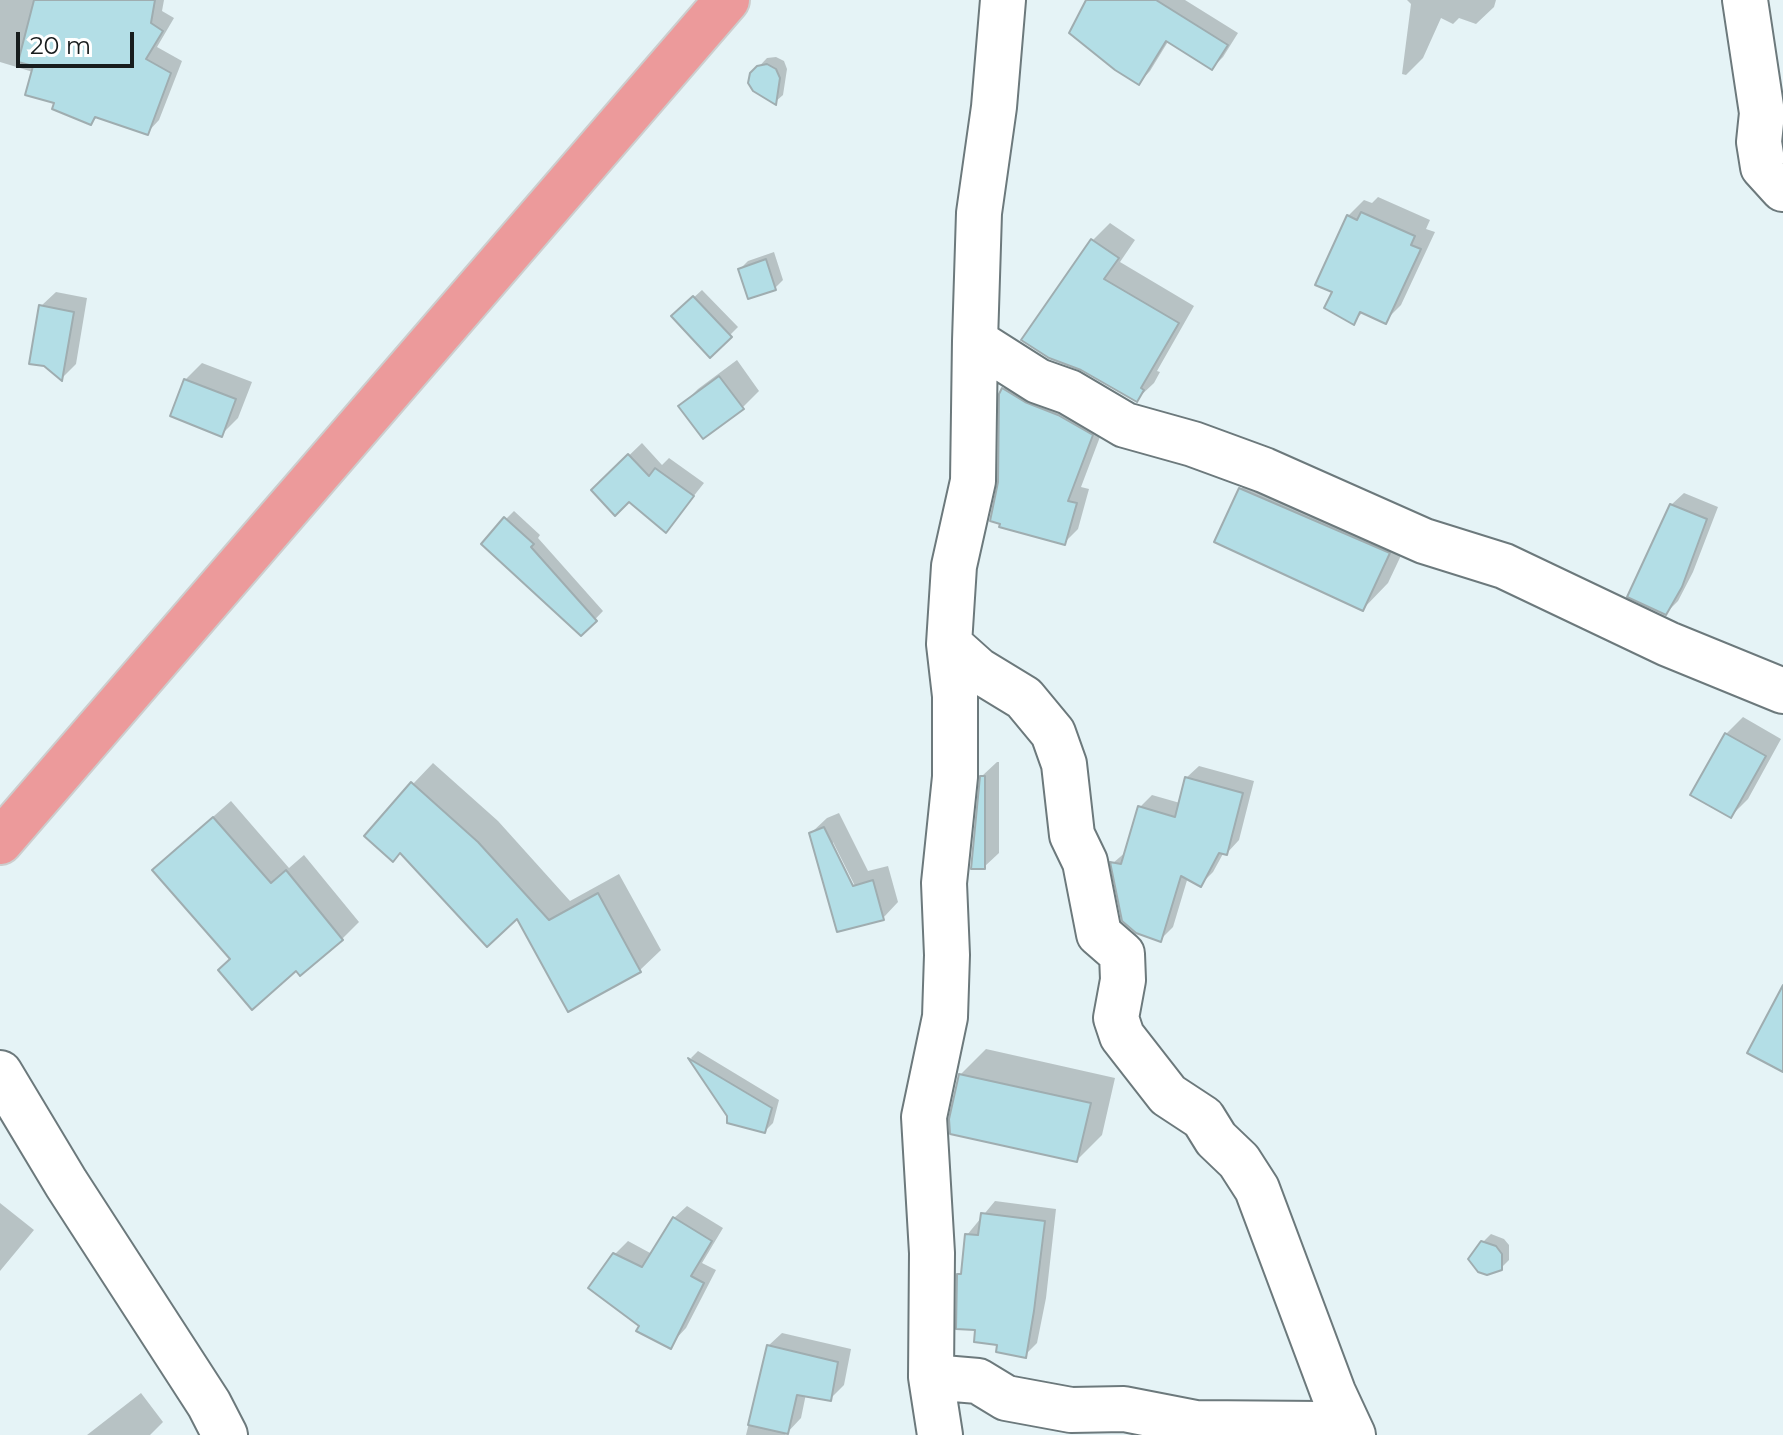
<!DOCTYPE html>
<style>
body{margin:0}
#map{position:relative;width:1783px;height:1435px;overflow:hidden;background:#e5f3f6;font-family:Montserrat,sans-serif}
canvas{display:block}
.scale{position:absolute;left:16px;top:32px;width:118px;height:36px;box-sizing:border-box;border:4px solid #171c1d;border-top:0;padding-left:10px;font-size:24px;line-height:28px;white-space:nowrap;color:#171c1d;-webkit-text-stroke:6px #fff;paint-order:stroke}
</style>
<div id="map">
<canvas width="1783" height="1435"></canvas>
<div class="scale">20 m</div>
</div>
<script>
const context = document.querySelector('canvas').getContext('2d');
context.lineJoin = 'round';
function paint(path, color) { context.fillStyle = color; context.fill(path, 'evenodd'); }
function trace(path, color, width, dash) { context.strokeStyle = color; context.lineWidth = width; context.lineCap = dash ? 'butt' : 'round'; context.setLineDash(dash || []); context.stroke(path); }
paint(new Path2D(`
 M0 0H164L162 11 174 18 157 47 182 61 159 120 147 133 98 116 91 123 56 102 33 72 0 62Z
 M1088 0H1185L1238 33 1223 57 1212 68 1169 40 1150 71 1139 83Z
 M1407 0H1496L1494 7 1476 24 1459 18 1453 24 1441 18 1423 58 1406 75 1402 74 1411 4Z
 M776 57 784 61 787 69 783 95 775 102 752 74 767 58Z
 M1378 197 1430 220 1426 229 1435 232 1401 305 1385 321 1364 311 1353 322 1335 292 1348 216 1364 200 1372 203Z
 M1110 223 1135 240 1120 262 1194 306 1157 371 1160 372 1154 383 1136 400 1082 368 1024 340 1093 240Z
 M774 252 783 280 775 288 740 269 748 261Z
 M702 290 738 327 710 355 681 309Z
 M56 292 87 298 76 364 62 378 41 306Z
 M737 360 759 391 742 408 681 406 698 389Z
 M202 363 252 382 238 418 221 435 185 380Z
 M1017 375 1106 421 1081 487 1089 489 1078 529 1064 543 1000 482 1001 395 1003 389Z
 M642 443 662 465 669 458 704 483 666 531 629 500 593 490Z
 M1266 463 1414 528 1388 583 1363 609 1216 541 1241 489Z
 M1684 493 1718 507 1693 572 1678 601 1666 613 1671 505Z
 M514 511 540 535 538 538 603 611 581 634 506 519Z
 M1743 717 1781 739 1748 799 1731 816 1726 734Z
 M997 762H999V853L984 867 982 776Z
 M433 763 498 821 570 901 619 874 661 950 640 970 569 1010 518 916 413 784Z
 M1199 766 1254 781 1239 840 1227 853 1224 852 1213 872 1201 884 1188 877 1173 927 1160 940 1113 863 1127 851 1140 807 1152 795 1180 803 1186 778Z
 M231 801 289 868 304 855 359 922 342 939 296 969 232 959 172 853Z
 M839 813 868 871 888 866 898 902 883 918 838 930 811 833 827 818ZM833 842 859 894 855 895 833 851Z
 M986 1049 1115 1078 1102 1135 1077 1160 960 1075Z
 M698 1051 779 1100 773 1123 765 1131 736 1123 691 1058Z
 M995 1201 1056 1209 1046 1298 1037 1343 1025 1355 999 1344 977 1329 959 1275 963 1270 967 1235Z
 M0 1203 34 1230 0 1271Z
 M687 1206 723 1228 702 1263 716 1270 686 1328 673 1342 641 1326 615 1254 628 1241 652 1254 674 1218Z
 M1491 1234 1504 1239 1509 1245V1260L1501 1268 1483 1242Z
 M782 1333 851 1349 844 1385 830 1399 806 1394 801 1418 785 1435H746L768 1346Z
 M141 1393 163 1422 150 1435H87Z`), '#0003');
const building = new Path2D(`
 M34 0H155L151 23 163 31 146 59 171 73 148 135 95 117 91 125 52 109 54 103 25 95 33 66 18 62Z
 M1086 0H1156L1228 45 1212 70 1166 41 1139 85 1115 70 1069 33Z
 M767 64 776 69 780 78 776 105 753 91 748 83 750 73 757 66Z
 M1361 212 1415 236 1411 245 1421 249 1386 324 1360 312 1354 325 1324 308 1332 292 1315 285 1347 215 1357 220Z
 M1091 239 1119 258 1104 279 1179 323 1141 388 1144 390 1137 402 1081 370 1049 358 1021 340Z
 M766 259 776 290 748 299 738 269Z
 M693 296 732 337 710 358 671 316Z
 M39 305 74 312 62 381 44 366 29 364Z
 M719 376 744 409 703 439 678 406Z
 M184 379 236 399 222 437 170 416Z
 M1002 388 1025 402 1058 415 1093 435 1068 501 1077 503 1065 545 999 527 1000 524 990 521 998 482 999 394Z
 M628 454 649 476 655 468 694 496 666 533 629 502 615 516 591 490Z
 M1239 488 1390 553 1363 611 1214 542Z
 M1670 504 1707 519 1682 587 1666 615 1627 597Z
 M504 517 534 544 531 547 597 621 581 636 481 544Z
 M1725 733 1766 756 1731 818 1690 795Z
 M980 776H985V869H971Z
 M1185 777 1243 793 1227 855 1219 853 1201 887 1181 876 1161 942 1136 933 1122 921 1110 862 1121 864 1138 806 1175 817Z
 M411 782 478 842 549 920 598 893 641 972 568 1012 517 919 487 947 400 853 393 862 364 836Z
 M213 817 271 883 286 870 343 940 300 976 296 971 252 1010 218 970 230 959 152 870Z
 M824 827 853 886 873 880 884 920 837 932 809 833Z
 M1783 985V1072L1747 1053Z
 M688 1058 772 1108 765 1133 727 1123V1116Z
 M959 1074 1091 1103 1077 1162 950 1134 949 1119Z
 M981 1213 1045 1221 1034 1311 1026 1358 996 1352 997 1345 974 1342 975 1330 956 1329 957 1274H961L965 1234 978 1235Z
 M673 1217 712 1241 691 1276 704 1283 671 1349 636 1331 639 1326 588 1288 613 1253 642 1267Z
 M1481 1241 1496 1246 1502 1254V1270L1487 1275 1478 1272 1468 1259Z
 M767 1345 838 1362 831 1401 797 1395 788 1434 748 1425Z`);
paint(building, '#b3dee6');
trace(building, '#9fadb0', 2);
const minor = new Path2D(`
 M1003 0 994 107 979 213 975 341 1038 381 1069 392 1125 425 1193 444 1264 470 1424 541 1504 566 1668 644 1783 691
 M1745 0 1762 113 1759 142 1763 167 1783 189
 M949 644 978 670 1024 698 1053 733 1064 764 1072 835 1085 862 1099 934 1122 954 1123 980 1116 1018 1122 1036 1168 1095 1203 1118 1216 1139 1239 1161 1257 1189 1333 1392 1353 1435
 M0 1073 66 1183 209 1404 225 1435
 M931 1377 978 1381 1006 1398 1071 1410 1124 1409 1196 1423 1320 1424 1341 1435
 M940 1435 931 1377 932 1253 924 1117 945 1017 947 955 944 883 955 777V696L949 644 954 566 973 481 975 341`);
const major = new Path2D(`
 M0 842 727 0`);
trace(minor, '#6c797c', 48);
trace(major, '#cccdcd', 48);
trace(minor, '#fff', 44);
trace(major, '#ec9a9b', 44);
</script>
